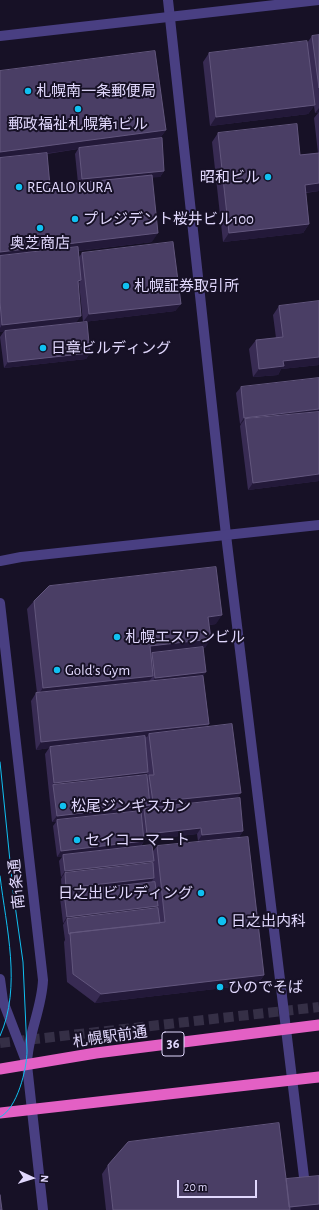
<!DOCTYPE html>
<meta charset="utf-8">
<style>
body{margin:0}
#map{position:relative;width:319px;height:1210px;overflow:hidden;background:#171126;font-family:"Alegreya Sans",sans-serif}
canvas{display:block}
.north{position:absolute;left:12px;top:1158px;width:40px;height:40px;-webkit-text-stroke:3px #171126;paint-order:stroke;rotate:94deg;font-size:11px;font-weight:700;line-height:16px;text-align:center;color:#e1d8fd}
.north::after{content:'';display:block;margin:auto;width:14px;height:18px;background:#e1d8fd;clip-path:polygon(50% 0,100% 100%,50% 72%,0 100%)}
.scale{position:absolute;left:177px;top:1180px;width:80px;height:18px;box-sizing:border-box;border:2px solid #e1d8fd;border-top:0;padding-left:5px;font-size:12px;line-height:14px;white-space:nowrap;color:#e1d8fd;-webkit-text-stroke:3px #171126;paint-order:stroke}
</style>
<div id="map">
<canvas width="319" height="1210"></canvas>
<div class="north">N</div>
<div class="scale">20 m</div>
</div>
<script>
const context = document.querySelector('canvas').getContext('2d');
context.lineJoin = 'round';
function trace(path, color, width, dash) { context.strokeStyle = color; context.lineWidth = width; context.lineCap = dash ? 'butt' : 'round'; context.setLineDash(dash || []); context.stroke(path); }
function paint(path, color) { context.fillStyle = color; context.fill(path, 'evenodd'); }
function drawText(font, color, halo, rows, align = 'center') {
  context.font = font + ' "Alegreya Sans","Noto Sans JP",sans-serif'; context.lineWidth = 4; context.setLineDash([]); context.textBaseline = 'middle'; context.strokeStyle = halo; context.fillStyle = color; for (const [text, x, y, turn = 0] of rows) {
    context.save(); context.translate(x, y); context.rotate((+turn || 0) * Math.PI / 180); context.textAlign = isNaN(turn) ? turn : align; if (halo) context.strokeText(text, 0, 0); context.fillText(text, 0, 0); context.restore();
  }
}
trace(new Path2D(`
 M0 1043 319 1007`), '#352f46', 10, [10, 5]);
trace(new Path2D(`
 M168 0 226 535 308 1210`), '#493f82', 10);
trace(new Path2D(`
 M0 36 319 0
 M0 561 21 557 319 525
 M0 603 43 980C42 1009 27 1036 27 1065L43 1210
 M0 979 3 1001 26 1061`), '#493f82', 10);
trace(new Path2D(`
 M0 1069 96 1053 319 1025
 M0 1113 319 1077`), '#e360c4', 11);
trace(new Path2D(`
 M0 762 13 891 23 962 27 1051C27 1069 17 1109 0 1117
 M0 876C6 927 22 987 0 1036`), '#10c0f1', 1);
paint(new Path2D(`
 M319 35V191L306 193 309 224 303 233 223 242 212 142 218 133 300 155 318 153 314 118 318 113H315L314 106 308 114 210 126 203 62 209 53 307 43 312 36Z
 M0 71 166 130 160 138 164 171 160 177H152V242L78 251 79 257 82 253 181 304 175 311 83 322 79 283 78 285 76 323 90 353 86 359 4 368 0 337 4 331 0 332ZM78 149 75 154 78 183 50 186 47 154Z
 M319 301V365L281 369 278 375 253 377 249 349 256 340 276 338 273 315 279 306Z
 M241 387 319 481 248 490 240 426 241 424H240L236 393Z
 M34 601 216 624 209 625 205 648H203V676L209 724 206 727 237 799 243 831 239 837 198 841 197 834 144 840V841L141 846 153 851 157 846 264 975 258 984 95 1003 67 982 64 942 65 940 63 925 64 923H63L60 898 63 894H62L61 879 62 877H61L59 861 62 857H57L53 826 56 822H52L45 754 49 748 36 750 31 701 36 693H37L27 609ZM147 773 148 778 147 779 146 775Z
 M108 1165 286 1179 319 1176V1210H106L102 1174Z`), '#382b53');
paint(new Path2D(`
 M315 105 308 114 210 126 216 117Z
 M319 108V112L318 113H315Z
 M166 130 160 138 79 148 78 149 0 160V152Z
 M164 171 160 177 78 185 82 179Z
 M319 183V191L299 193 305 185Z
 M309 224 303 233 223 242 229 233Z
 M158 233 152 242 0 260V252Z
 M81 280 76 288 78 281Z
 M181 304 175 311 83 322 89 314Z
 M81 316 76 323 0 332V328L2 325Z
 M90 353 86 359 4 368 8 362Z
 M319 357V365L281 369 278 375 253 377 259 369 283 361Z
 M319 409V415L245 419 241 424H240L244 418Z
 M319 474V481L248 490 253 483Z
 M222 615 216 624 202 626 208 617Z
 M211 639 205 648 152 654V653L151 654 143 655 150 646Z
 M206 672 202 678 151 684 155 678Z
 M153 676 147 684 37 696 43 688Z
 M209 724 203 731 149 734 147 737 50 748V747L49 748 36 750 41 742Z
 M148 772 143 779 53 785 54 783Z
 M241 793 236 800 147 810 153 802Z
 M150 805 146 811 144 809 143 811 57 821V820L56 822H52L57 816Z
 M201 828 197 834 143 840 147 834Z
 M243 831 239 837 198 841 202 835Z
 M144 841 140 847 63 855 62 857H57L61 851Z
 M154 861 150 867 65 873 62 877H61L65 871Z
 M154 878 150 884 64 892 62 894 66 888Z
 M158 906 154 912 67 919 64 923H63L67 917Z
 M264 975 258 984 95 1003 101 994Z
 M319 1204V1210H285L287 1208Z`), '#231939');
const building = new Path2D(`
 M319 35V88L312 36Z
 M307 41 315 105 216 117 209 53Z
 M155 51 166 130 0 152V71Z
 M297 124 300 155 319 153V183L305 185 309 224 229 233 218 133Z
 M162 138 164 171 82 179 79 148Z
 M47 153 50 186 152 175 158 233 0 252V158Z
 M173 242 181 304 89 314 82 253Z
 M78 247 81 280 78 281 81 316 2 325 0 302V256Z
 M319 301V357L283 361 284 366 259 369 256 340 283 337 279 306Z
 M87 322 90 353 8 362 5 331Z
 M319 378V409L244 418 241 387Z
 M319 412V474L253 483 245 419Z
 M216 567 222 615 208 617 211 639 150 646 153 676 43 688 34 601 49 586Z
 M203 647 206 672 155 678 152 653Z
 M203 676 209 724 41 742 36 693Z
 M232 724 241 793 153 802 149 775H154L149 734Z
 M145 736 148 772 54 783 50 747Z
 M147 775 150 805 57 816 53 785Z
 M240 798 243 831 202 835 201 828 147 834 144 809Z
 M141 811 144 841 61 851 57 820Z
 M248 837 264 975 101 994 73 974 70 933 165 922 157 846Z
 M152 845 154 861 65 871 63 855Z
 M153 863 154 878 66 888 65 873Z
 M155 882 158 906 67 917 64 892Z
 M158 908 160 923 70 933V934H69L67 919Z
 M279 1123 290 1210H113L108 1165 128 1142Z
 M319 1176V1204L289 1207 286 1179Z
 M0 1195 2 1210H0Z`);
paint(building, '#4a3e65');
trace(building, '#62567d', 1);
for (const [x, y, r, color] of [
 [28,91,4,"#10c0f1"],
 [78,109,4,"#10c0f1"],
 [268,177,4,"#10c0f1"],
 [19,187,4,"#10c0f1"],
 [75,219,4,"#10c0f1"],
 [40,228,4,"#10c0f1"],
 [126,286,4,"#10c0f1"],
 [43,348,4,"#10c0f1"],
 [117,637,4,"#10c0f1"],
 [57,670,4,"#10c0f1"],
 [63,806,4,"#10c0f1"],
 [77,840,4,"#10c0f1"],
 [201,893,4,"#10c0f1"],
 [222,921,5,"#10c0f1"],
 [220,987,4,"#10c0f1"]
]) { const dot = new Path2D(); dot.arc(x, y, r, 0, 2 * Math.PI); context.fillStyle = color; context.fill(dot); trace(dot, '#171126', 1.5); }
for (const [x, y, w] of [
 [173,1044,22]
]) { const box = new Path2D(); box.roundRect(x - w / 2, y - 12, w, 24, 3); context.fillStyle = '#171126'; context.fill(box); trace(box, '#e1d8fd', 1); }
drawText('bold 14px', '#e1d8fd', null, [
 ["36",173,1044]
]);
drawText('15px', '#e1d8fd', '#171126', [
 ["札幌南一条郵便局",36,91],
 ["郵政福祉札幌第1ビル",78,124,"center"],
 ["昭和ビル",260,177,"right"],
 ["REGALO KURA",27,187],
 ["プレジデント桜井ビル100",83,219],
 ["奥芝商店",40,243,"center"],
 ["札幌証券取引所",134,286],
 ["日章ビルディング",51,348],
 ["札幌エスワンビル",125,637],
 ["Gold's Gym",65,670],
 ["松尾ジンギスカン",71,806],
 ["セイコーマート",85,840],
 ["日之出ビルディング",193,893,"right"],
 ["日之出内科",231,921],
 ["ひのでそば",228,987]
], 'left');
drawText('15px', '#e1d8fd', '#171126', [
 ["南1条通",17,884,-96],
 ["札幌駅前通",110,1037,-8]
]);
</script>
